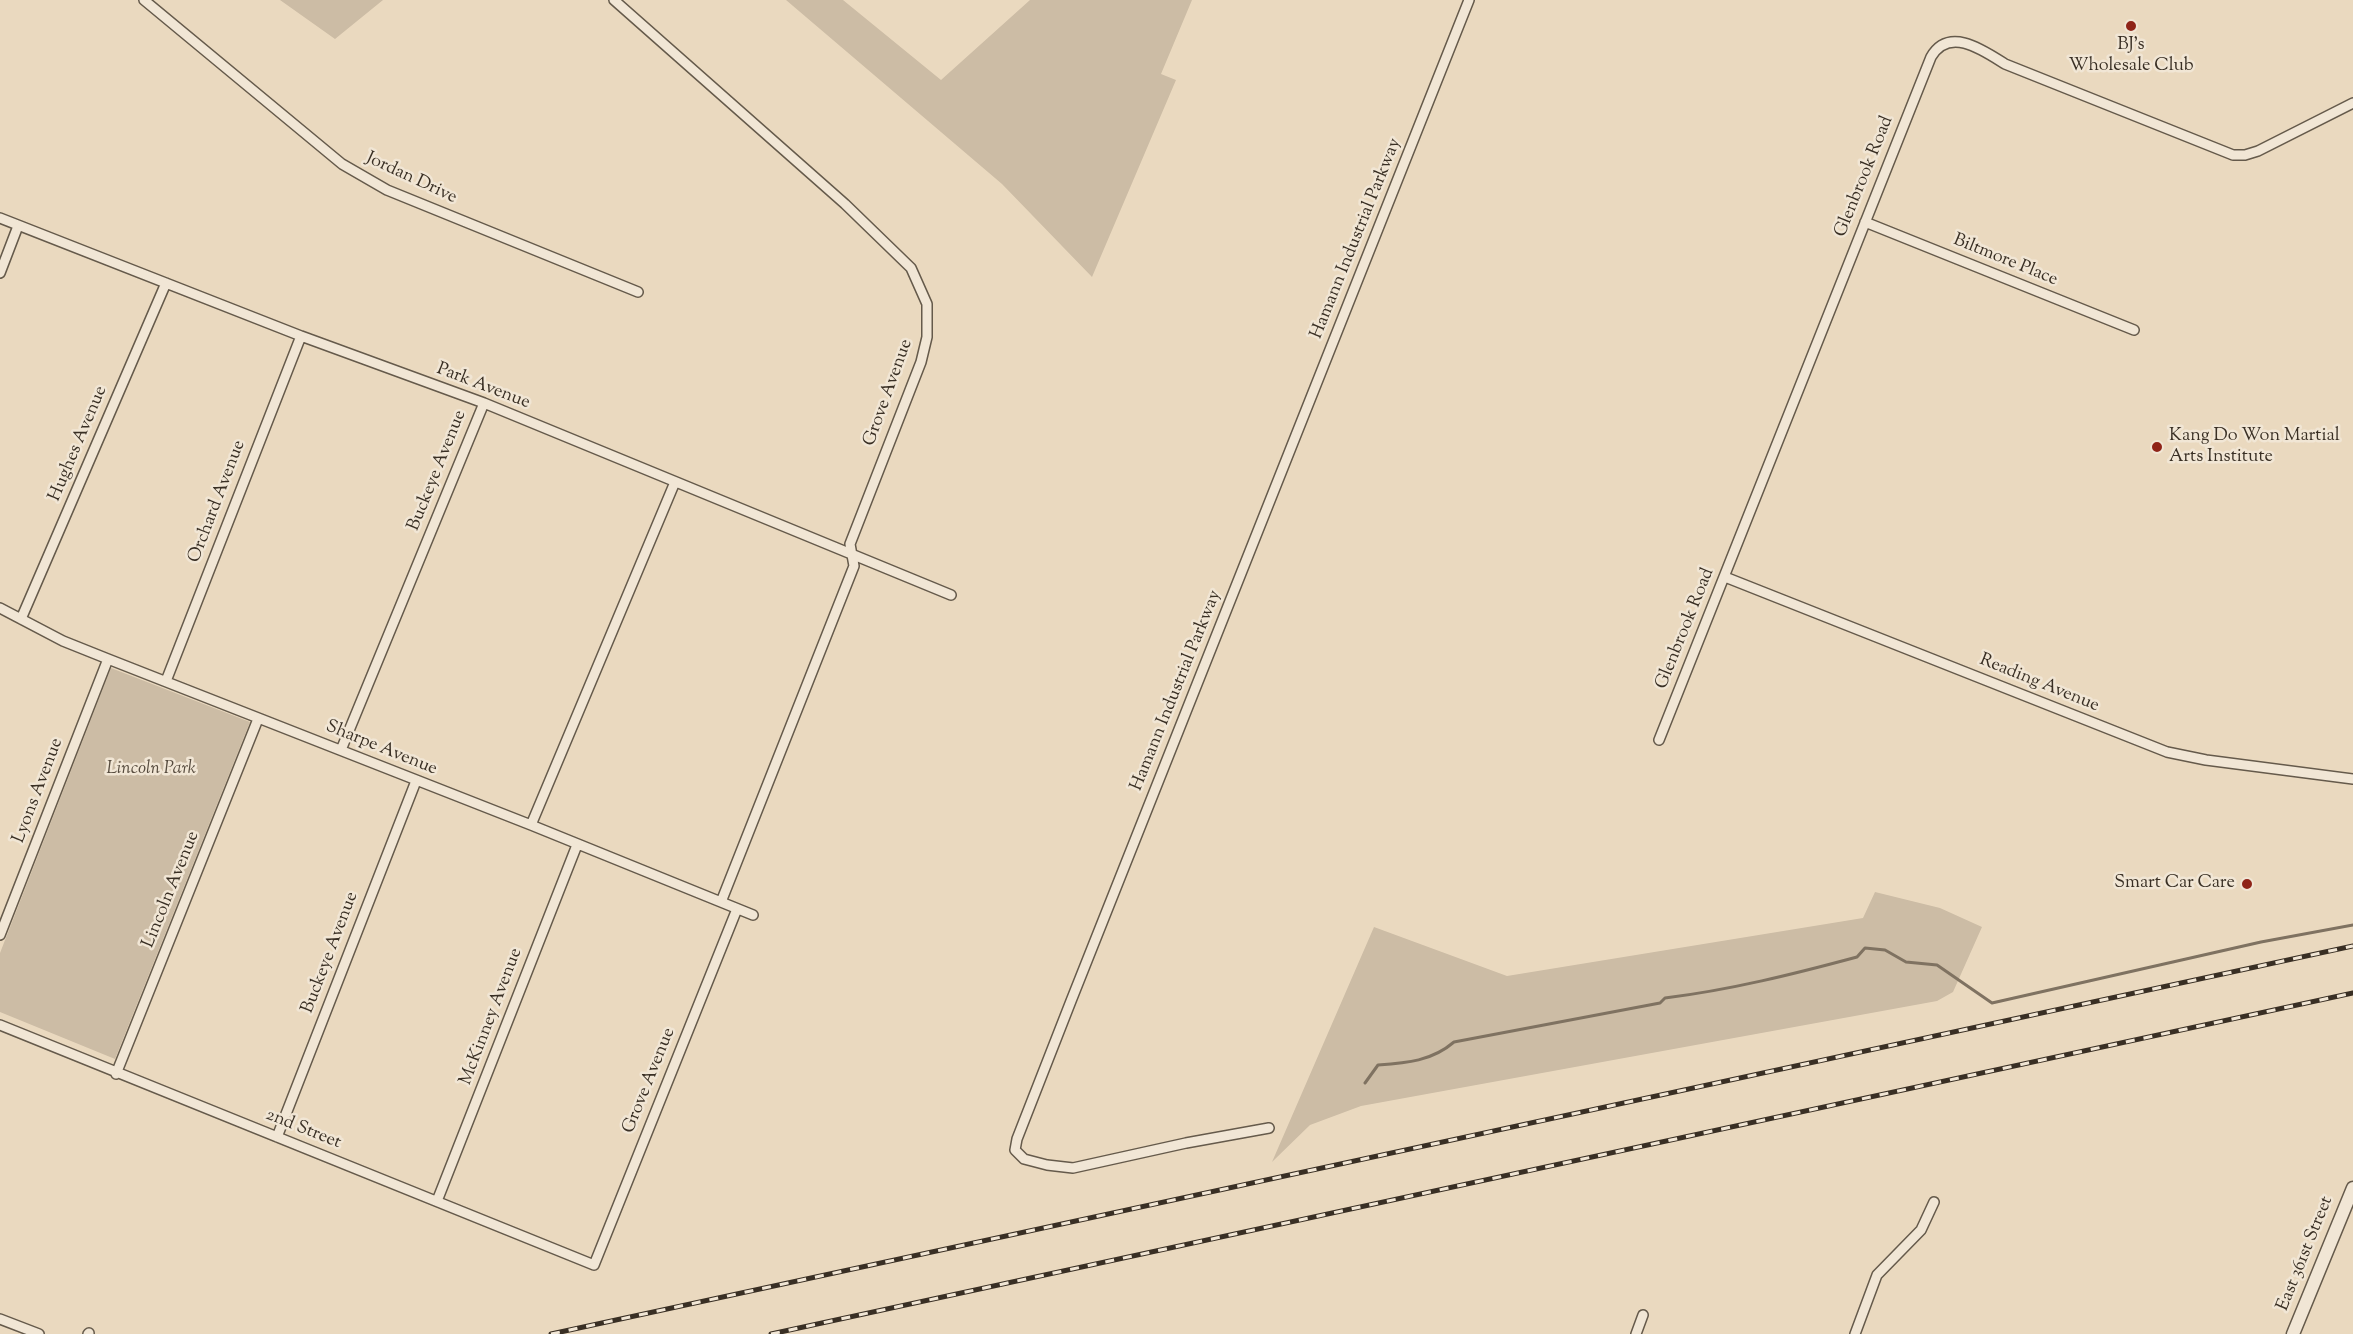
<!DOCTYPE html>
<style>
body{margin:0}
canvas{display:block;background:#ead9bf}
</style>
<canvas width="2353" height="1334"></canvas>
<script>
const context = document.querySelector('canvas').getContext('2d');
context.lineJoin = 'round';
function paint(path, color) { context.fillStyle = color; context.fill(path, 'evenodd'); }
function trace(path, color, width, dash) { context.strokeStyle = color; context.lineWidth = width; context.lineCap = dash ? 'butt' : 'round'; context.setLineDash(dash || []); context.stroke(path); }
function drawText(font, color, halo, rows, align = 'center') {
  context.font = font + ' "Sorts Mill Goudy",serif'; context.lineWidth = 5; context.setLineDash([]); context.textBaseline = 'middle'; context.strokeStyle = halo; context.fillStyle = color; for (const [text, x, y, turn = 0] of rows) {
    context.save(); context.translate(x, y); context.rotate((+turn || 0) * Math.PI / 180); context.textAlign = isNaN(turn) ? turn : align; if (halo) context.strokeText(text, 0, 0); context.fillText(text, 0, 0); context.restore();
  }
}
paint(new Path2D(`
 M280 0H383L335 39Z
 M786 0H843L941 80 1030 0H1192L1161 74 1176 80 1092 277 1002 184Z
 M111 668 250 722 115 1059 0 1012V953Z
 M1875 892 1940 908 1982 927 1953 992 1937 1001 1361 1106 1310 1125 1272 1162 1374 927 1507 976 1863 918Z`), '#ccbca5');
trace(new Path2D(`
 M1365 1083 1378 1065C1407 1063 1432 1061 1454 1042L1660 1003 1665 998C1730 990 1794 974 1857 957L1865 948 1885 950 1906 962 1937 965 1992 1003 2261 942 2353 925`), '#7f7261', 3);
const minor = new Path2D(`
 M144 0 342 164 387 190 638 292
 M614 0 845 204 911 268 927 304V337L921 362 850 544 854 566 721 902
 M0 218 301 336 484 403 951 595
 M1865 222 2134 330
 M0 273 18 226
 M1725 577 2167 752 2206 760 2353 779
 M0 608 63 641 108 659 531 825 753 915
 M21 619 166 283
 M166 681 301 336
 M1659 740 1931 57C1949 26 1983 50 2005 64L2233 155H2245L2258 151 2353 103
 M341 750 484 403
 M531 825 675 482
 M0 935 108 659
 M0 1025 594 1265 737 909
 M116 1074 258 719
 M1269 1128 1186 1143 1073 1168 1047 1165 1024 1159 1015 1150 1017 1139 1071 1001 1469 0
 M277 1137 416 781
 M437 1201 577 845
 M0 1319 39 1334
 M88 1334 89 1333
 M1636 1334 1643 1315
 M1855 1334 1877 1275 1921 1230 1934 1202`);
const tertiary = new Path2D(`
 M2293 1334 2353 1188`);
trace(minor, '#655a4b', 12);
trace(tertiary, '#655a4b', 15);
trace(minor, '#f1e6d5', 9);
trace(tertiary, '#f1e6d5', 12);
const rail = new Path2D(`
 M551 1334 2353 946
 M771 1334 2353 993`);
trace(rail, '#392f24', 5);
trace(rail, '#f1e6d5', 3, [9]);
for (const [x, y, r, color] of [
 [2131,26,6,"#8f2418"],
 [2157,447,6,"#8f2418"],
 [2247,884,6,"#8f2418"]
]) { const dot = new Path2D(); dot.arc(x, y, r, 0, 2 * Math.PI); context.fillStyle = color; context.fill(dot); trace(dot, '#f1e6d5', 2); }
drawText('18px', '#392f24', '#f1e6d5', [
 ["BJ's",2131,46],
 ["Wholesale Club",2131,67],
 ["Kang Do Won Martial",2169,437,"left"],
 ["Arts Institute",2169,458,"left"],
 ["Smart Car Care",2235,884,"right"]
]);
drawText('18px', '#392f24', '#f1e6d5', [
 ["Glenbrook Road",1865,177,-68],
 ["Jordan Drive",411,179,25],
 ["Hamann Industrial Parkway",1357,239,-68],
 ["Biltmore Place",2005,261,22],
 ["Park Avenue",483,387,21],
 ["Grove Avenue",889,393,-70],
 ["Hughes Avenue",79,444,-67],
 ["Buckeye Avenue",438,471,-68],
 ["Orchard Avenue",218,502,-69],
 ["Glenbrook Road",1686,629,-68],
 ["Reading Avenue",2039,684,22],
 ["Hamann Industrial Parkway",1177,691,-68],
 ["Sharpe Avenue",381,749,22],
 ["Lyons Avenue",39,791,-69],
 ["Lincoln Avenue",172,890,-68],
 ["Buckeye Avenue",331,953,-69],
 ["McKinney Avenue",492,1017,-69],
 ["Grove Avenue",650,1081,-68],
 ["2nd Street",303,1130,22],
 ["East 361st Street",2306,1254,-68]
]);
drawText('italic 18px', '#564b3e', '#f1e6d5', [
 ["Lincoln Park",151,770]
]);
</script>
